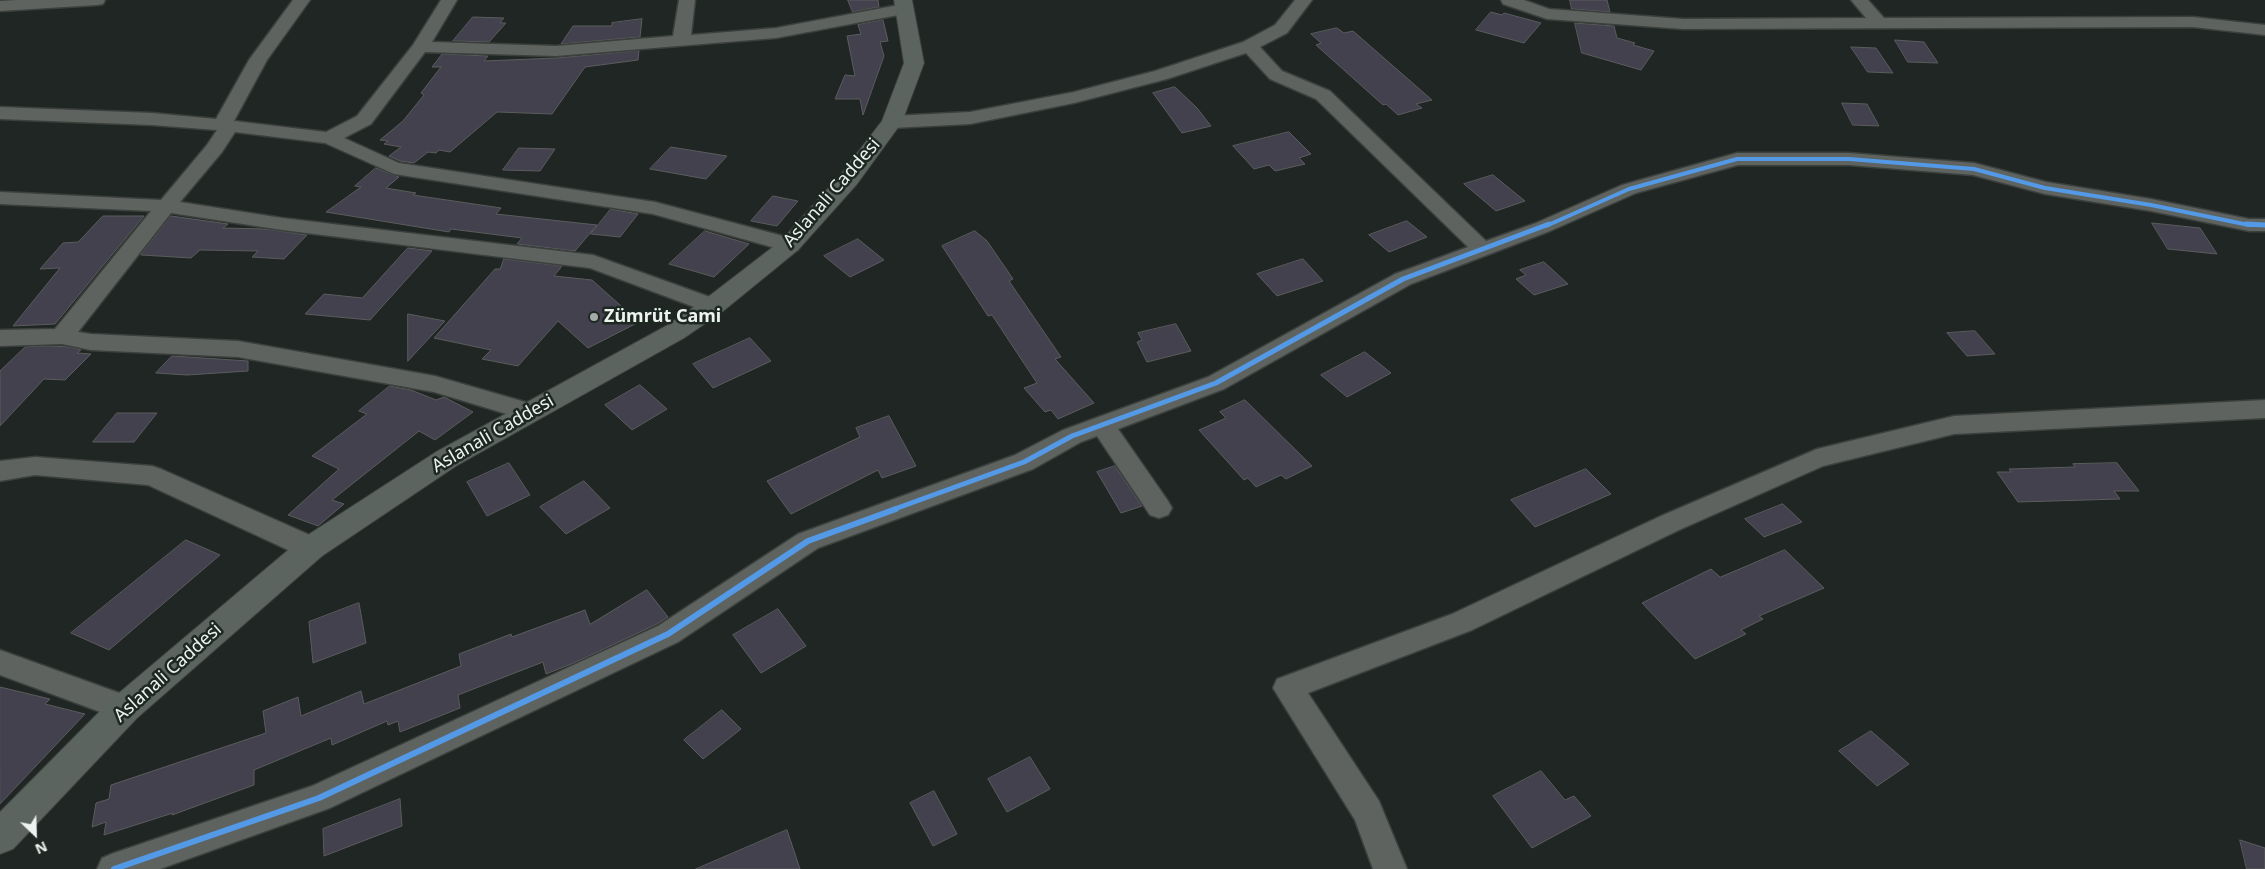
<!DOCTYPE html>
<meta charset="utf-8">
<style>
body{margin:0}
#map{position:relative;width:2265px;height:869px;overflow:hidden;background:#202623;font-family:"Noto Sans",sans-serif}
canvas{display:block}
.north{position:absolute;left:10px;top:809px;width:50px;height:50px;-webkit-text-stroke:4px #1e2822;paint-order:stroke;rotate:156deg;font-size:14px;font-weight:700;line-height:20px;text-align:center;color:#edf4ef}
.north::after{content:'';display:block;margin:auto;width:18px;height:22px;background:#edf4ef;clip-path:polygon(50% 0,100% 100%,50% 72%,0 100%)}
</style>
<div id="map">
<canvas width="2265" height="869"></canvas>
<div class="north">N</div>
</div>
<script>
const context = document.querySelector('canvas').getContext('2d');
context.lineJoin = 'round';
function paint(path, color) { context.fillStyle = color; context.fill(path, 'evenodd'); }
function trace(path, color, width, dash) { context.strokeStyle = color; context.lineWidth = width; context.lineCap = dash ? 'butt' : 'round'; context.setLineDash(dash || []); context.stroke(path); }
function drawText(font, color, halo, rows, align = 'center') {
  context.font = font + ' "Noto Sans",sans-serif'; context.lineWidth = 5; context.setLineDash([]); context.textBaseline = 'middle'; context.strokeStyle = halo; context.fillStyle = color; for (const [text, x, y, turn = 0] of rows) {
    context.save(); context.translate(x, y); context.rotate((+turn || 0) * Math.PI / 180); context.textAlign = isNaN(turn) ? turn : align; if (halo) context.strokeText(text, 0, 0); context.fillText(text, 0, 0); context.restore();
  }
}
const building = new Path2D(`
 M848 0H878L879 7 853 12Z
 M1570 0H1607L1610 12 1572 9Z
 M1491 12 1502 15 1504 13 1541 23 1524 43 1476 30Z
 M473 17 504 18 500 23H506L489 42 453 41Z
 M642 19 640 37 561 44 573 26H612V23Z
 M883 20 888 41 880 42 884 56 863 115 860 99H835L845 75 855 76 847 36 861 34 858 25Z
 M1575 23 1614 26 1617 38 1635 43 1633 45 1654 51 1641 70 1582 53Z
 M1337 28 1344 33 1353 31 1432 100 1416 104 1422 108 1398 115 1386 104 1383 105 1316 45 1321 43 1311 34Z
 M1895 40 1924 42 1938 63 1908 62Z
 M1851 47 1876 48 1893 73 1868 72Z
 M639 51 638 60 585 67 552 114 497 112 450 152 439 150 436 153 428 152 414 163 400 161 389 156 401 147 384 144 388 141 380 140 403 121 424 95 421 93 441 67H432L442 54 488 56 484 61 556 58Z
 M1175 87 1197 108 1211 126 1182 133 1153 93Z
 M1842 103 1867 104 1879 126 1853 125Z
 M1289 132 1311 154 1299 158 1305 164 1275 171 1269 165 1254 169 1233 146Z
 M671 147 727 156 706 179 650 169Z
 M519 148 555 149 540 171 503 170Z
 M376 168 399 177 386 188 416 193 413 195 501 208 496 214 597 225 575 251 517 244 522 238 451 229 449 232 326 212 361 187 355 186Z
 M1493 175 1525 201 1496 211 1464 184Z
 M773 196 798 201 777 226 751 221Z
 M611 209 638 214 620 237 591 234Z
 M103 216H144L55 324 13 326 60 268 40 269 63 243 78 242Z
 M171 216 228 224 223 228 266 229 307 235 284 259 252 257 258 251 200 250 191 258 141 255Z
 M1407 221 1427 237 1389 252 1369 235Z
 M2152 223 2200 228 2217 254 2168 249Z
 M705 231 749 244 714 277 669 264Z
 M975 231 987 241 1013 279 1009 281 1061 357 1055 359 1094 403 1058 419 1051 410 1045 412 1024 388 1037 383 992 315 988 316 942 246Z
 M858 239 884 260 850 277 824 256Z
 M408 248 432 251 370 320 305 314 324 294 362 298Z
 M504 259 562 266 554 276 592 280 639 322 588 348 558 321 518 366 482 359 491 350 434 338 495 269H500Z
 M1303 259 1323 281 1277 296 1257 274Z
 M1544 262 1568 284 1534 295 1516 279 1526 275 1520 270Z
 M408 314 445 321 408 361Z
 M1176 324 1191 351 1147 362 1137 342 1142 340 1138 333Z
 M1975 331 1995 354 1967 356 1947 333Z
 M750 338 771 361 713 388 693 364Z
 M50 346 70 347 81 350 77 353 91 354 65 380 44 379 0 426V371L25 347Z
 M1365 352 1391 373 1347 397 1321 375Z
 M172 356 248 361V371L187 375 156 373Z
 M640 385 667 409 632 430 605 405Z
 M390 386 411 390 436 400 444 397 473 412 435 440 419 431 332 500 344 504 318 526 288 515 339 469 312 456 367 414 359 411Z
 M1245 400 1312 466 1286 479 1281 475 1256 487 1248 478 1244 480 1199 430 1226 418 1220 412Z
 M117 413H157L134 442H93Z
 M889 416 916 466 882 478 878 470 791 514 767 481 860 437 856 428Z
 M509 463 530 495 487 516 467 482Z
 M2117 463 2139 491H2114L2120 499 2018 502 1997 472H2011L2009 469 2075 467 2073 464Z
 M1115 466 1142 506 1121 513 1097 472Z
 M1586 469 1611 494 1535 527 1511 500Z
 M584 481 610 508 566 534 540 507Z
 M1783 504 1802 522 1764 537 1745 519Z
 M186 540 220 555 109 650 71 633Z
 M1785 550 1824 588 1759 616 1763 619 1741 630 1746 634 1695 659 1642 603 1711 569 1720 577Z
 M647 590 668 617 657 624 574 663 546 674 543 662 458 695 460 708 400 732 398 721 388 725 387 721 332 745 331 738 254 770V785L172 815 173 813 104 835 106 822 92 827 96 803 109 799 111 785 266 733 263 711 298 697 301 716 361 691 364 704 461 666 459 654 511 634 512 637 585 610 590 624Z
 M359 603 366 643 313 663 309 622Z
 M778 609 806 646 761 673 733 635Z
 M0 687 50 699 45 704 85 714 0 804Z
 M722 710 741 729 703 759 684 740Z
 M1871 731 1909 764 1877 786 1839 751Z
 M1030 757 1050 789 1007 812 988 779Z
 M1541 771 1565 800 1574 796 1591 816 1532 848 1493 796Z
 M934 791 957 834 933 846 910 803Z
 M400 799 402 826 324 856 323 829Z
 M787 830 800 869H696Z
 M2240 840 2265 848V869H2247Z`);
paint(building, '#44414e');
trace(building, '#5a5c5d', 1);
const street = new Path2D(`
 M17 0H105L103 4 97 5 0 11V1Z
 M293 0H310L267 60 234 121 326 132 357 116 413 45 441 0H457L432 42 556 46 673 36 679 0H695L691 35 776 28 904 4 910 5 912 9 910 13 904 14 776 38 556 56 425 52 371 124 344 138 399 163 655 202 798 240 801 245 798 250 790 252 653 214 394 174 325 143 235 132 222 152 180 202 282 218 593 255 721 301 724 306 721 311 713 313 705 311 590 268 282 230 171 213 78 332 91 334 238 341 435 376 539 406 542 412 539 418 530 421 434 392 238 357 91 350 62 344 0 346V330L55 329 151 211 0 204V192L161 200 207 145 217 130 152 125 0 119V107L152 113 216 119 249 60Z
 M1295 0H1312L1287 33 1260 47 1282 71 1330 91 1486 241 1536 223 1622 185 1737 153H1849L1974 163 2046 182 2151 199 2249 219H2265V231H2249L2151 211 2045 194 1973 175 1849 165H1738L1636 193 1550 231 1411 284 1224 389 1118 429 1168 501 1172 508 1168 515 1159 518 1150 515 1097 436 1081 442 1033 469 818 548 678 642 330 808 160 869H97L102 858 114 853 312 786 658 626 798 534 1015 455 1063 430 1208 377 1395 274 1468 247 1316 99 1270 79 1246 53 1167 79 1074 103 970 124 892 128 885 126 883 122 885 118 892 116 970 112 1074 92 1155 71 1243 42 1275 25Z
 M1501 0H1524L1549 9 1683 19 1866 18 1851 0H1868L1884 18 2193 17 2265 25V35L2193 27 1683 29 1547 19 1503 4Z
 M2265 400V418L1954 434 1823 466 1679 530 1472 630 1308 693 1379 801 1407 869H1373L1355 820 1273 688 1277 679 1452 614 1661 516 1817 449 1954 416Z
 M35 457 152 466 161 469 321 540 325 548 321 556 311 559 301 556 148 485 35 475 0 481V461Z
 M0 650 136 699 140 708 136 717 125 721 0 675Z`);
const secondary = new Path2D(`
 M894 0H912L924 63 902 122 857 184 798 250 722 312 684 338 456 466 322 556 137 718 13 849 0 854V812L113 698 300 540 436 452 666 326 704 300 782 240 841 174 882 121 904 63Z`);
trace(street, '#3b403d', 3);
trace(secondary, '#3b403d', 2);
paint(street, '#5f6360');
paint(secondary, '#5b645f');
trace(new Path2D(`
 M1546 226 1629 189 1737 159H1849L1974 169 2045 188 2151 205 2249 225H2265`), '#5399e6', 4);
trace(new Path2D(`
 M2246 224 2265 225
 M892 510 1024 462 1072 436 1216 383 1403 279 1549 224`), '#5399e6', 5);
trace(new Path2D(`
 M114 869 319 798 668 634 808 541 896 509`), '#5399e6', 6);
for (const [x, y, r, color] of [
 [594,317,5,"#a5aca8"]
]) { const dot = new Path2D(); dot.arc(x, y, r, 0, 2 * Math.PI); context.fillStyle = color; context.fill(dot); trace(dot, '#1e2822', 2); }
drawText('18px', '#edf4ef', '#1e2822', [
 ["Aslanali Caddesi",832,193,-49],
 ["Aslanali Caddesi",493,434,-30],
 ["Aslanali Caddesi",168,673,-42]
]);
drawText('bold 18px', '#edf4ef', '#1e2822', [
 ["Zümrüt Cami",604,317]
], 'left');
</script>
